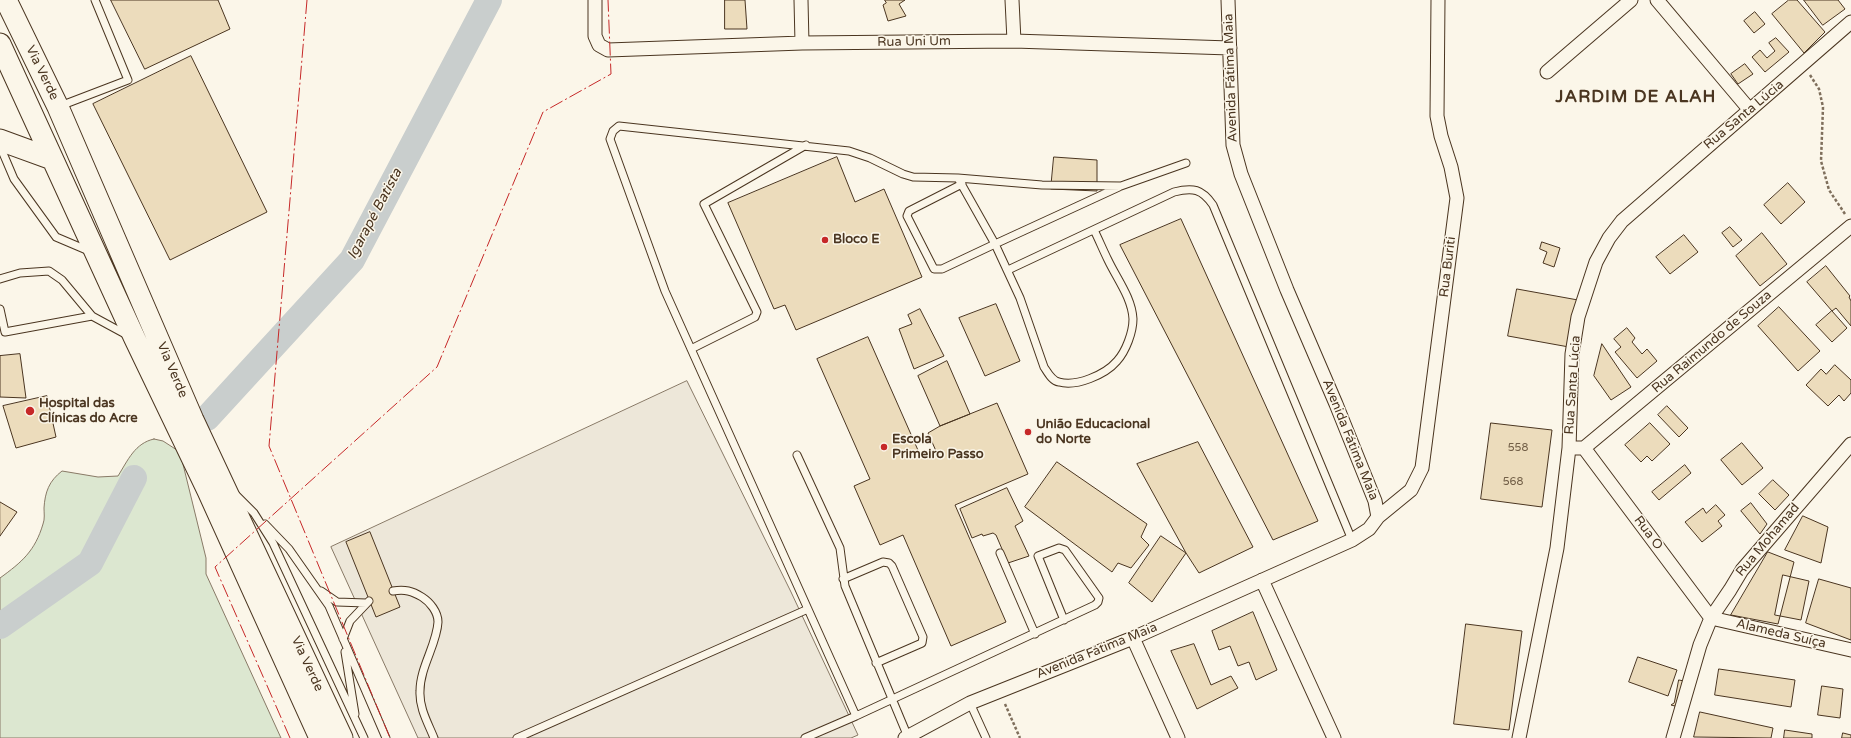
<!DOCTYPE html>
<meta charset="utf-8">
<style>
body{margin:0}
canvas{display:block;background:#fbf6e9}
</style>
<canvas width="1851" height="738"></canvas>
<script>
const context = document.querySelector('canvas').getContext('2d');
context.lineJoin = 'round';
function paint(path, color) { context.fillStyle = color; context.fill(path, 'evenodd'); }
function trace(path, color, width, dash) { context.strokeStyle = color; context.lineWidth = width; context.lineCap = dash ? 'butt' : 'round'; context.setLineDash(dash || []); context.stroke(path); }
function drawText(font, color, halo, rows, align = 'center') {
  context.font = font + ' "Varela Round",sans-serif'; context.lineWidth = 3; context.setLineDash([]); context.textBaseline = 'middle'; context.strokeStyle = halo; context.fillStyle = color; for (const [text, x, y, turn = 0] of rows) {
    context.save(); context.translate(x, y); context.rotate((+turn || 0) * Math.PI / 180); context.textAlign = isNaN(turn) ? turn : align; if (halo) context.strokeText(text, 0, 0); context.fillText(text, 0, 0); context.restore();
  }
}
const green = new Path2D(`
 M154 439 163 441 180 452 206 558V574L281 738H0V578C22 562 35 551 43 524 45 519 44 513 44 508 45 492 49 481 62 471L98 477 118 476C128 460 135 443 154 439Z`);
paint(green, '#dce7d0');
trace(green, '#887966', 1);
const parking = new Path2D(`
 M687 381 791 592 858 735 851 738H418L331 547Z`);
paint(parking, '#ede7d9');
trace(parking, '#887966', 1);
trace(new Path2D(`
 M207 418 352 260 489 0
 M0 626 90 563 134 478`), '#c9cecd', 26);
const building = new Path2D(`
 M111 0H218L230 29 145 69Z
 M725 0H745L747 29H725Z
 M885 0H905L899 4 906 16 888 21 883 5 886 3Z
 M1789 0H1797L1825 32 1804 53 1772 14Z
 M1804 0H1838L1845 9 1823 25Z
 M1755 12 1765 24 1754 33 1744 21Z
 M1776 38 1789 52 1765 72 1752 57 1760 50 1767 58 1775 51 1769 43Z
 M191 56 267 212 170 260 93 104Z
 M1745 64 1753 74 1738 84 1731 74Z
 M837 157 855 202 884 189 922 277 796 330 785 305 774 309 728 203Z
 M1054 157 1097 160V191L1051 189Z
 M1788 183 1805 202 1781 224 1764 205Z
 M1181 219 1318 521 1273 540 1120 245Z
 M1730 227 1742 240 1733 247 1722 233Z
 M1762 233 1787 264 1760 286 1736 256Z
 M1684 235 1698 252 1670 274 1656 257Z
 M1542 242 1560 248 1554 267 1543 263 1547 252 1540 249Z
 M1826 266 1850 296 1849 297 1851 301V326L1836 308 1832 311 1807 282Z
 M1517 289 1578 300 1569 347 1508 336Z
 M996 304 1020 361 985 376 959 318Z
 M1779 307 1820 351 1798 371 1758 326Z
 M920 309 944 356 914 369 899 329 912 324 908 315Z
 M1832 311 1847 328 1832 342 1816 325Z
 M1627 328 1635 338 1632 342 1642 354 1647 349 1657 361 1637 378 1615 352 1621 347 1614 339Z
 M868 337 921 457 936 451 928 433 940 426 997 403 1028 474 955 505 1006 622 951 646 903 535 880 545 854 486 870 479 817 359Z
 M1602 344 1631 387 1611 400 1594 376Z
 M20 354 26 398 0 397V356Z
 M947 361 970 414 940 426 918 376Z
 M1835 365 1851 380V393L1844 401 1839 395 1828 406 1806 385 1821 369 1826 374Z
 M47 396 56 437 16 448 3 406Z
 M1667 406 1688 428 1679 437 1658 415Z
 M1491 423 1552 430 1542 507 1481 499Z
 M1650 423 1670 444 1652 461 1647 456 1641 462 1625 445Z
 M1198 442 1253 547 1199 573 1186 553 1137 464Z
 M1742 443 1763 468 1742 485 1721 460Z
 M1057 462 1147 524 1141 537 1149 545 1131 568 1118 563 1112 572 1025 507Z
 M1685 465 1691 473 1659 500 1652 492Z
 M1773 480 1789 495 1775 510 1759 494Z
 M1007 488 1023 521 1015 526 1029 556 1008 563 996 535 993 533 983 536 982 534 972 538 960 509Z
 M0 502 17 512 0 536Z
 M1751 503 1767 524 1760 534 1741 511Z
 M1716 505 1725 515 1718 521 1722 526 1702 542 1685 522 1703 508 1706 513Z
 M1803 516 1828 527 1821 563 1785 550Z
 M370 532 400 607 376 617 346 542Z
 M1161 536 1186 553 1152 602 1129 583Z
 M1768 552 1794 562 1778 624 1731 615Z
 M1783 575 1809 581 1801 620 1775 615Z
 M1819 579 1851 588V640L1806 623Z
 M1253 612 1277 670 1256 680 1249 662 1238 666 1230 646 1219 650 1212 631Z
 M1466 624 1522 631 1509 730 1454 724Z
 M1194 644 1211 685 1231 676 1238 688 1197 709 1171 651Z
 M1638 657 1677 670 1668 696 1629 682Z
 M1719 669 1795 680 1791 707 1715 695Z
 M1679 680 1684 681 1679 707 1671 705 1674 703Z
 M1822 686 1843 689 1840 718 1818 715Z
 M1700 712 1773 728 1771 738 1694 737Z
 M1785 730 1812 734V738H1784Z
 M1843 733 1851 735V738H1842Z`);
paint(building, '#ecdcbc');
trace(building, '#4a3520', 1);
const lane = new Path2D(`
 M60 106 128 80 95 0
 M0 146 14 179 56 237 89 251
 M959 180 995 244 1119 187
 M962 184 909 211 907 216 934 269H942L995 244 1020 298 1044 367C1048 373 1052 381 1059 382 1076 387 1105 375 1117 361 1126 351 1133 332 1133 319 1132 298 1117 279 1108 260 1103 250 1099 240 1094 230
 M1008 270 1174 192C1193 187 1202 189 1213 205L1352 540
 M0 279 20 273 49 271 62 280 92 316 127 335
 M0 309 5 332 92 316
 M691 349 755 317 757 312 704 204 806 145
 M797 455 840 548 845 586 908 737
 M236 495 254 513 273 543 364 738
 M265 524 289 549 329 606 386 738
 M1000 553 1035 634
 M843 579 883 562 889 563 892 566 923 637 922 643 876 663
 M321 591 337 602 366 603
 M393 591C405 589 412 591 422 597 430 602 438 612 438 622 437 644 420 667 420 691 419 708 428 723 434 738
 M343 639 350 621 369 601
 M345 652 355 714
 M970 703 986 738
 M856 716 665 291 610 139 613 131 619 126 849 151 870 158 903 174 913 177 958 178 1042 185 1121 186 1186 163
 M517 738 808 609
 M805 738 856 716 1095 605 1098 602 1099 598 1065 550 1059 548 1038 556 1064 620`);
const street = new Path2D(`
 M595 0V36L599 45 608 50 802 43 1014 41 1230 48
 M801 0 802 43
 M1012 0 1014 41
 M1657 0 1749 109
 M1547 72 1631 0
 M1569 448H1584L1851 226
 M1584 448 1711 618 1851 650
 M1378 517 1411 490 1422 468 1457 198 1451 167 1441 136 1437 116 1438 0
 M1262 580 1334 738
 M1133 638 1178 738
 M905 738 970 703 1133 638 1352 540 1369 529 1378 517 1375 501 1336 404 1287 290 1241 174 1233 145 1228 0
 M1519 738 1557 548 1569 448 1572 354 1578 317 1596 262 1609 238 1622 221 1851 22
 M1673 738 1700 645 1711 618 1730 590 1742 570 1851 444`);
const primary = new Path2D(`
 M6 0 58 107 193 420 342 738
 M0 44 135 339 208 491 320 738
 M0 140 52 159`);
trace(lane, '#4a3520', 9);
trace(street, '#4a3520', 15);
trace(primary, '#4a3520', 23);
trace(new Path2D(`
 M1810 75 1819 89 1823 107 1821 161 1829 190 1845 214
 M1005 704 1020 738`), '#7f6f5c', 2.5, [3, 2]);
trace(lane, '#fbf6e9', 7);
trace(street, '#fbf6e9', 13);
trace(primary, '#fbf6e9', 21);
trace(new Path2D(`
 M307 0 269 446 390 738
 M290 738 215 567 437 367 543 112 611 74 608 0`), '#c62828', 1, [14, 3, 2, 3]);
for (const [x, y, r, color] of [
 [825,240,4,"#c62828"],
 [30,411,5,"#c62828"],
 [1028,432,4,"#c62828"],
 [884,447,4,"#c62828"]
]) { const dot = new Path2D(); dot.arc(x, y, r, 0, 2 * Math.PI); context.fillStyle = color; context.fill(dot); trace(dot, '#fbf6e9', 1.5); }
drawText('11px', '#725f47', null, [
 ["558",1518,448],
 ["568",1513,482]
]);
drawText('13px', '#4a3520', '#fbf6e9', [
 ["Rua Uni Um",914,42,-1],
 ["Via Verde",42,73,64],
 ["Avenida Fátima Maia",1231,78,-92],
 ["Rua Santa Lúcia",1744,115,-40],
 ["Rua Buriti",1448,267,-83],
 ["Rua Raimundo de Souza",1712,342,-40],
 ["Via Verde",172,370,67],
 ["Rua Santa Lúcia",1573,385,-86],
 ["Avenida Fátima Maia",1350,440,68],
 ["Rua O",1648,533,53],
 ["Rua Mohamad",1768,540,-50],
 ["Alameda Suíça",1781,634,13],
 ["Avenida Fátima Maia",1097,651,-22],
 ["Via Verde",307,664,65]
]);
drawText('bold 13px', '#4a3520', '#fbf6e9', [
 ["Bloco E",833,240],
 ["Hospital das",39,404],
 ["Clínicas do Acre",39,419],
 ["União Educacional",1036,425],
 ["do Norte",1036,440],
 ["Escola",892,440],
 ["Primeiro Passo",892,455]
], 'left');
drawText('italic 14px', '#4a3520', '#fbf6e9', [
 ["Igarapé Batista",375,214,-62]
]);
context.letterSpacing = '1px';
drawText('bold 17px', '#4a3520', '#fbf6e9', [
 ["JARDIM DE ALAH",1636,98]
]);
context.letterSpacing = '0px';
</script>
